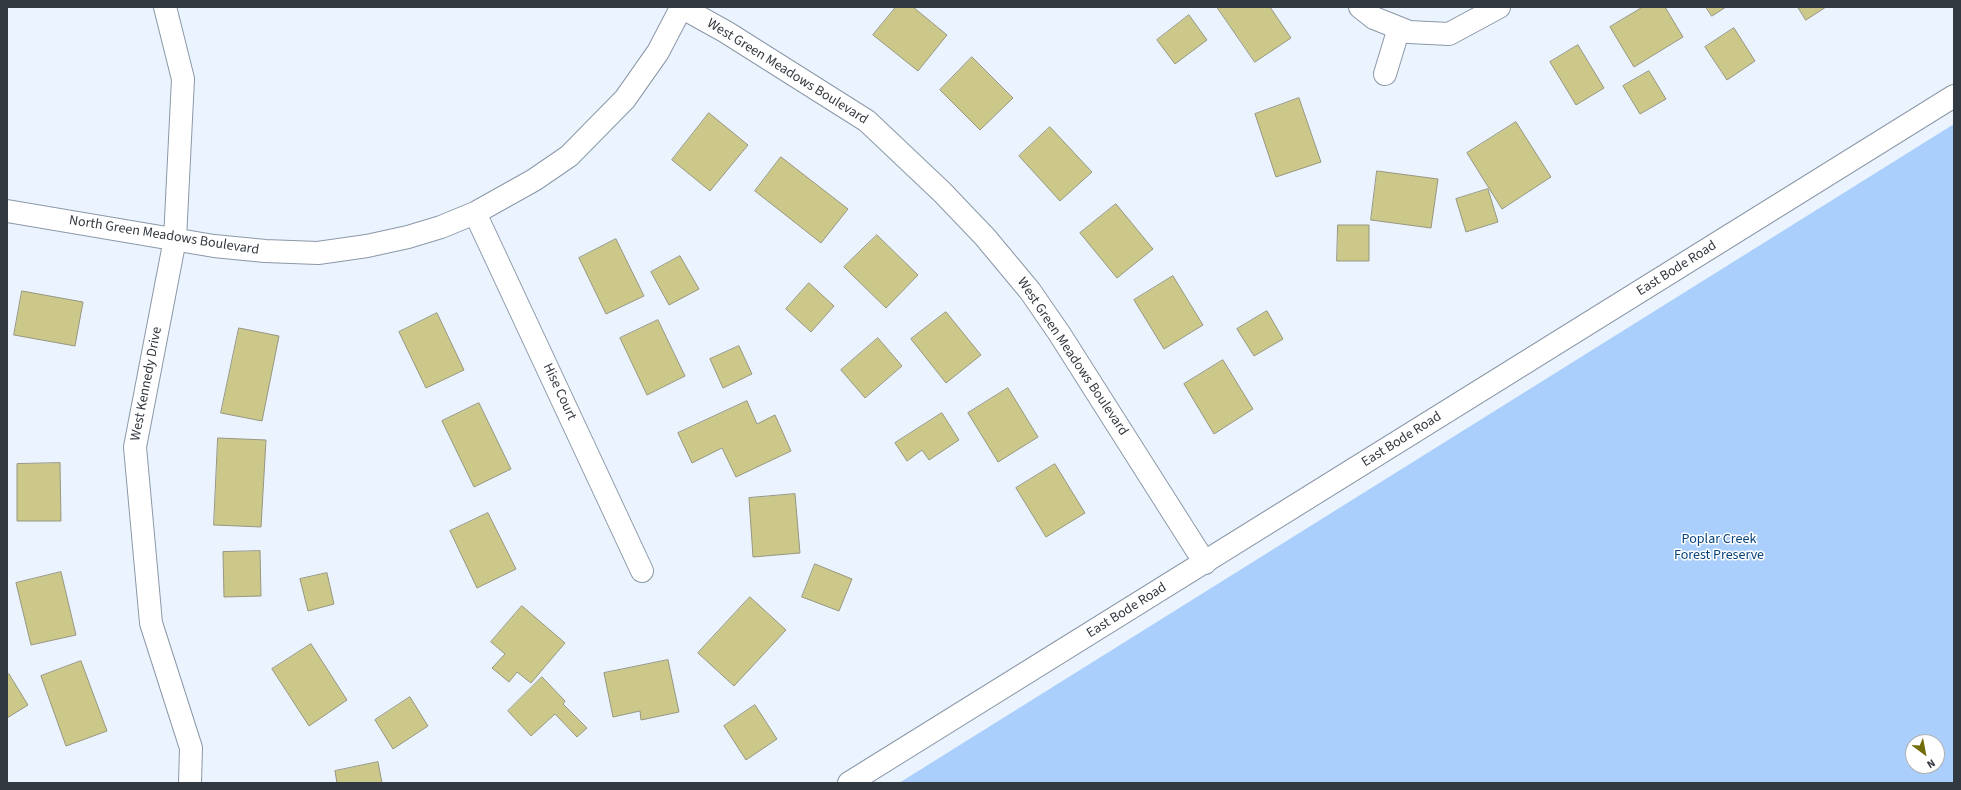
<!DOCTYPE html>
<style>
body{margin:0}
#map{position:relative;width:1961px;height:790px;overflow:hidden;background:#ebf4fe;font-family:"Source Sans 3",sans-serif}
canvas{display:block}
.frame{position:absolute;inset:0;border:8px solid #333940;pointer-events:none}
.north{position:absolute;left:1905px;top:734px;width:40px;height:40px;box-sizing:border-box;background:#fff;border:1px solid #adb0b3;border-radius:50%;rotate:148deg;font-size:11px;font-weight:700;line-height:16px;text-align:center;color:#333940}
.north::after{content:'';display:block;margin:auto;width:14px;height:18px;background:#726c09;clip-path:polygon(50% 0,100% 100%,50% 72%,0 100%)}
</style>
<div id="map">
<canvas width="1961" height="790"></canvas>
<div class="frame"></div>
<div class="north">N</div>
</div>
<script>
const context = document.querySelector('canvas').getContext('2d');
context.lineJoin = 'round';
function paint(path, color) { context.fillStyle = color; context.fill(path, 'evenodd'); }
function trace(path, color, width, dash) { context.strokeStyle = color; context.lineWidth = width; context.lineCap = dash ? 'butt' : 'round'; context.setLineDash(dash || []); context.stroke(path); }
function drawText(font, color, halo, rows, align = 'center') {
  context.font = font + ' "Source Sans 3",sans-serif'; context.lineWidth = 3; context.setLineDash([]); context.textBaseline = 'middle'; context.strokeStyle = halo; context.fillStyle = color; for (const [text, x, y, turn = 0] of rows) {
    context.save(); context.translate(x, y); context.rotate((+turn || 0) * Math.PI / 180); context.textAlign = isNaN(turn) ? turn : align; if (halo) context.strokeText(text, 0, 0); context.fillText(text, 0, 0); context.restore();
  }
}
paint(new Path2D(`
 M1954 124V783H899ZM1913 742H1937V766H1913Z`), '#aacffc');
const building = new Path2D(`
 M896 7H913L947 35 918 71 873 35Z
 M1217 7H1270L1291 38 1255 62Z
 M1643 7H1665L1683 37 1634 67 1610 27Z
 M1706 7H1726L1712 16Z
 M1798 7H1826L1806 20Z
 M1189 15 1207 40 1175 64 1157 40Z
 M1734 28 1755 61 1727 80 1705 47Z
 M1578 45 1604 88 1576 105 1550 62Z
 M972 57 1013 98 980 130 940 90Z
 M1649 71 1666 99 1640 114 1623 86Z
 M1299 98 1321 162 1276 177 1255 114Z
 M709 113 748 145 710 191 672 160Z
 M1516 122 1551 177 1502 209 1467 153Z
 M1050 127 1092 172 1060 201 1019 156Z
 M781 157 848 209 821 243 755 191Z
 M1377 171 1438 179 1431 228 1371 220Z
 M1488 189 1498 222 1466 232 1456 199Z
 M1116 204 1153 249 1117 278 1080 233Z
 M1338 225H1369V261H1337Z
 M877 235 918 275 886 308 844 267Z
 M616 239 644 296 606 314 579 258Z
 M680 256 699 289 669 305 651 272Z
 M1173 276 1203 325 1164 349 1134 300Z
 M809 283 834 306 811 332 786 309Z
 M22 291 83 302 75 346 14 335Z
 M1267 311 1283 339 1254 356 1237 329Z
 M946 312 981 355 946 383 911 339Z
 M437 313 464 370 426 388 399 332Z
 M658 320 685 376 647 395 620 338Z
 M239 328 279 336 262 421 221 413Z
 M878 338 902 366 865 398 841 370Z
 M739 346 752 374 723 388 710 359Z
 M1223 360 1253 409 1214 434 1184 384Z
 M1008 388 1038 437 998 462 968 413Z
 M747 401 757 424 775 415 791 451 736 477 722 448 692 463 678 433Z
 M479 403 511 469 474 487 442 421Z
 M942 413 959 440 929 460 922 450 907 461 895 443Z
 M218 438 266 440 261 527 214 525Z
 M60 463 61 521H17V464Z
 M1055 464 1085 513 1046 537 1016 488Z
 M795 494 800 553 753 557 749 498Z
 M488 513 516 569 477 588 450 531Z
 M260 551 261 596 224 597 223 552Z
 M815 564 852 579 839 611 802 597Z
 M61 572 76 635 31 645 16 583Z
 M327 573 334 604 308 611 300 579Z
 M750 597 786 630 734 686 698 653Z
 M522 606 565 643 531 683 517 672 509 682 492 668 505 654 491 642Z
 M311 644 347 700 309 726 272 669Z
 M668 660 679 712 641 720 640 711 613 717 604 673Z
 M81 661 107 731 66 746 41 676Z
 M9 674 28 705 7 718V675Z
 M542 677 565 701 563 704 587 728 577 737 555 714 531 736 508 711Z
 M410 697 428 726 393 749 375 720Z
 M755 705 777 739 746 760 724 726Z
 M378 762 382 783H337L335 771Z`);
paint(building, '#cbc889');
trace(building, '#969682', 1);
const minor = new Path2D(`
 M165 7 183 79 175 239 135 447 151 623 191 748 190 783
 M681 7 726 32 867 121 942 192 985 237 1030 291 1059 333 1205 563
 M1360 7 1374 18 1409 32 1449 34 1499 7
 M1385 74 1399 28
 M7 211 214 246 265 251 318 253 367 246 408 237 441 227 475 213 534 180 569 156 625 99 658 52 681 8
 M475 213 642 571`);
const tertiary = new Path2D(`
 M849 783 1954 96`);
trace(minor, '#8b98a8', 24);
trace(tertiary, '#8b98a8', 24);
trace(minor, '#fff', 22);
trace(tertiary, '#fff', 22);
drawText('14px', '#333940', '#fff', [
 ["West Green Meadows Boulevard",787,72,32],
 ["North Green Meadows Boulevard",164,236,9],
 ["East Bode Road",1677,269,-32],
 ["West Green Meadows Boulevard",1072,357,56],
 ["West Kennedy Drive",147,384,-79],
 ["Hise Court",559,392,65],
 ["East Bode Road",1402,440,-32],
 ["East Bode Road",1127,611,-32]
]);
drawText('14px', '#07437c', '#fff', [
 ["Poplar Creek",1719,540],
 ["Forest Preserve",1719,556]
]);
</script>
